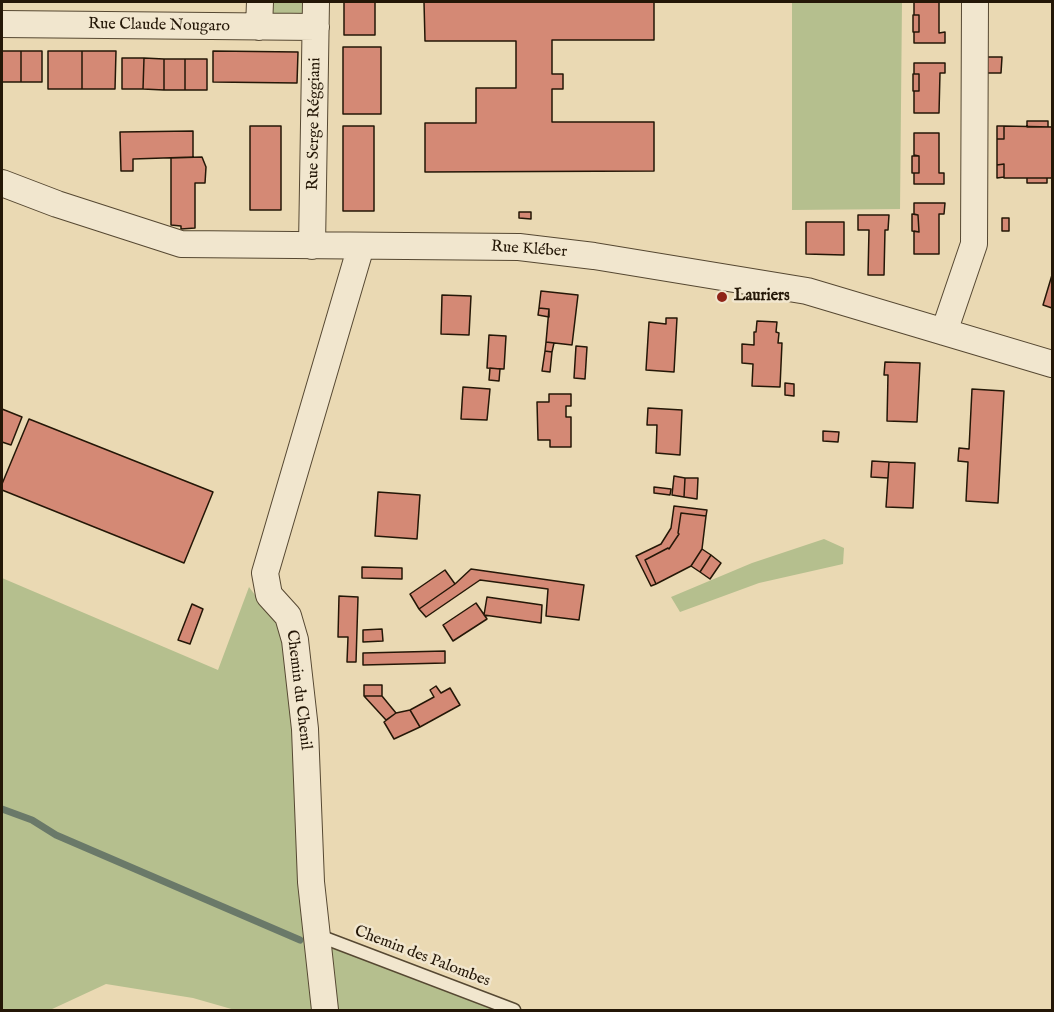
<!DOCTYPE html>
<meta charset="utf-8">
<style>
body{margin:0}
#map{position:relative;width:1054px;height:1012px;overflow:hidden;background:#ead9b3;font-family:"IM FELL English",serif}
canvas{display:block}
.frame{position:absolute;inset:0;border:3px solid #241707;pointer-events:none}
</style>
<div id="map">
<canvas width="1054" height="1012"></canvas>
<div class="frame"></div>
</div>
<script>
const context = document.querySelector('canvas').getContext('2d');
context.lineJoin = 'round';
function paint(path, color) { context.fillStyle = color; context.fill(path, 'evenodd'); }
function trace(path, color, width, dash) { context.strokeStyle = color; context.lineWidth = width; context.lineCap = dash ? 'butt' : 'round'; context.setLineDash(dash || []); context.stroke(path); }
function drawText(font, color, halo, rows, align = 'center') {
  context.font = font + ' "IM FELL English",serif'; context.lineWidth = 5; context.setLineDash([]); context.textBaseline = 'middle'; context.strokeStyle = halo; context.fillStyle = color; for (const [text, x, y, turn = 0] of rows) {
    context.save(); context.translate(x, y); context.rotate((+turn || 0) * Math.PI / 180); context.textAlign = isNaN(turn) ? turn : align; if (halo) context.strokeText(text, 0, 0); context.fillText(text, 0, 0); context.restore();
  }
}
paint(new Path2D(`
 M267 2H309L304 19 272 18Z
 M792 2H902L900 209 792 210Z
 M824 539 844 548 843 564 759 583 680 612 671 597 752 563Z
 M2 578 218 670 249 587 277 624 288 651 300 863 330 934 524 1010H235L193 998 106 984 50 1010H2Z`), '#b5bf8e');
trace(new Path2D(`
 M2 809 32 820 56 835 300 940`), '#6a7969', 7);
const building = new Path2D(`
 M344 2H375V35H344Z
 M424 2H654V40H552V74H563V89H552V122H654V171L425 172V123H476V88H516V41H425Z
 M914 2H939V33L945 32V43H914V32H919V15H914Z
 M913 15H919V32H913Z
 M343 47H381V114H343Z
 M2 51H21V82H2Z
 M21 51H42V82H21Z
 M48 51H82V89H48Z
 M82 51H116L115 89H82Z
 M213 51 298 52 297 83 213 82Z
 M985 57H1002L1001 73H985Z
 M122 58H144L143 89H122Z
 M144 58 164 59V90L143 89Z
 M164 59H185V90H164Z
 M185 59H207V90H185Z
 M914 63H945V73H940L939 113H914V91H919V74H914Z
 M913 74H919V91H913Z
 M1027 121H1048V127H1027Z
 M250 126H281V210H250Z
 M343 126H374V211H343Z
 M997 126H1004V139H997Z
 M1004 126 1052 127V178H1004V164L997 165V139H1004Z
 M193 131V157L133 159V171H121L120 132Z
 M914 133H939V173H944V184H914V173H919V156L914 155Z
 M912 156H919V173H912Z
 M202 157 206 167 205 183H195V228L181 229V226L171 225V158Z
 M1004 164V177L997 178V165Z
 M1027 178H1047V183H1027Z
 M914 203H945L944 214H939V254H914V231L919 232 918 215 914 214Z
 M519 212H531V219L519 218Z
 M912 214 918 215 919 232 912 231Z
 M858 215H889L888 230H885L884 275H868L869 230H858Z
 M1002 218H1009V231H1002Z
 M806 222H844V255L806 254Z
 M1052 275V308L1043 305Z
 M541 291 578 295 572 345 546 342 549 309 539 308Z
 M442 295 471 296 469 335 441 334Z
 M539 308 549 309V317L538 315Z
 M666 318H677L674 372 646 370 649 322 666 324Z
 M757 321 777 322 776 332 779 333 778 343H782L780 387 752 386 753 364 742 363V344L754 345V332H756Z
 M489 335 506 336 504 369 487 368Z
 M546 342 554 343 552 352 545 351Z
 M576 346 587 347 585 379 574 378Z
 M545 351 552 352 550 372 542 371Z
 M885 362 920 363 917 422 887 421 888 375H884Z
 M490 368 500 369 499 381 489 380Z
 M785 383 794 384V396L785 395Z
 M463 387 490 389 487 420 461 419Z
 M972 389 1004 391 998 503 966 501 968 462 958 461 959 448 969 449Z
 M549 394H571V406H566V417H571V447H550V440H538L537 402H549Z
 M648 408 682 410 680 455 656 453 657 425H647Z
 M2 409 22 417 11 445 2 442Z
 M29 419 213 492 184 563 2 490V484Z
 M823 431 839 432 838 442 823 441Z
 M872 461 889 462 888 478 871 477Z
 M889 462 915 463 913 508 886 507Z
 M674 476 685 478 684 497 672 495Z
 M685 478H698L697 499 684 497Z
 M654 487 671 489 670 495 654 493Z
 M378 492 420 495 417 539 375 536Z
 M674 506 707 510 706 516 681 513 678 533 679 534 669 549 668 548 645 560 656 584 651 586 636 556 661 544 671 528Z
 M681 513 706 516 702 549 691 566 656 584 645 560 668 548 669 549 679 534 678 533Z
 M702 549 711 555 700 572 691 566Z
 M711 555 721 563 710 579 700 572Z
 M362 567 402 568V579L362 578Z
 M471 569 584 585 579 620 546 616 548 589 480 580 426 617 419 609 455 584Z
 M445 570 455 584 419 609 410 594Z
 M339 596 358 597 356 662H347L348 637H338Z
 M487 597 542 605 541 623 484 615Z
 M476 603 487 619 453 641 443 625Z
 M192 604 203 609 190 644 178 640Z
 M382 629 383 641 363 642V630Z
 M445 651V663L363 665V653Z
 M364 685H382V696H364Z
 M436 686 441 693 450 688 460 705 420 727 410 710 434 697 430 690Z
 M364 696H382L396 713 386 720Z
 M410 710 420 727 394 739 384 722 396 713Z`);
paint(building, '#d48975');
trace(building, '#241707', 1.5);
const lane = new Path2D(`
 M317 935 514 1010`);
const street = new Path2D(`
 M2 24 316 27
 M259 27 260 2
 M2 183 57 204 181 244 519 247 594 256 807 291 1052 364
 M312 246 316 2
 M944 332 974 244 975 2
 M325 1010 311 882 305 729 295 640 288 616 269 595 265 573 361 246`);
trace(lane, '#564832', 15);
trace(street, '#564832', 28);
trace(lane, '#f1e6ce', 12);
trace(street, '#f1e6ce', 26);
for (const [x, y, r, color] of [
 [722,297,6,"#8f2418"]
]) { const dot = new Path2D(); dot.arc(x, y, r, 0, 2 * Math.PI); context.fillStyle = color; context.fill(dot); trace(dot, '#f1e6ce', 2); }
drawText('16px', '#241707', '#f1e6ce', [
 ["Rue Claude Nougaro",159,26,1],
 ["Rue Serge Réggiani",315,124,-89],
 ["Rue Kléber",529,250,4],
 ["Chemin du Chenil",298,690,83],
 ["Chemin des Palombes",422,957,21]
]);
drawText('bold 16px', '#241707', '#f1e6ce', [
 ["Lauriers",734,297]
], 'left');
</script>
